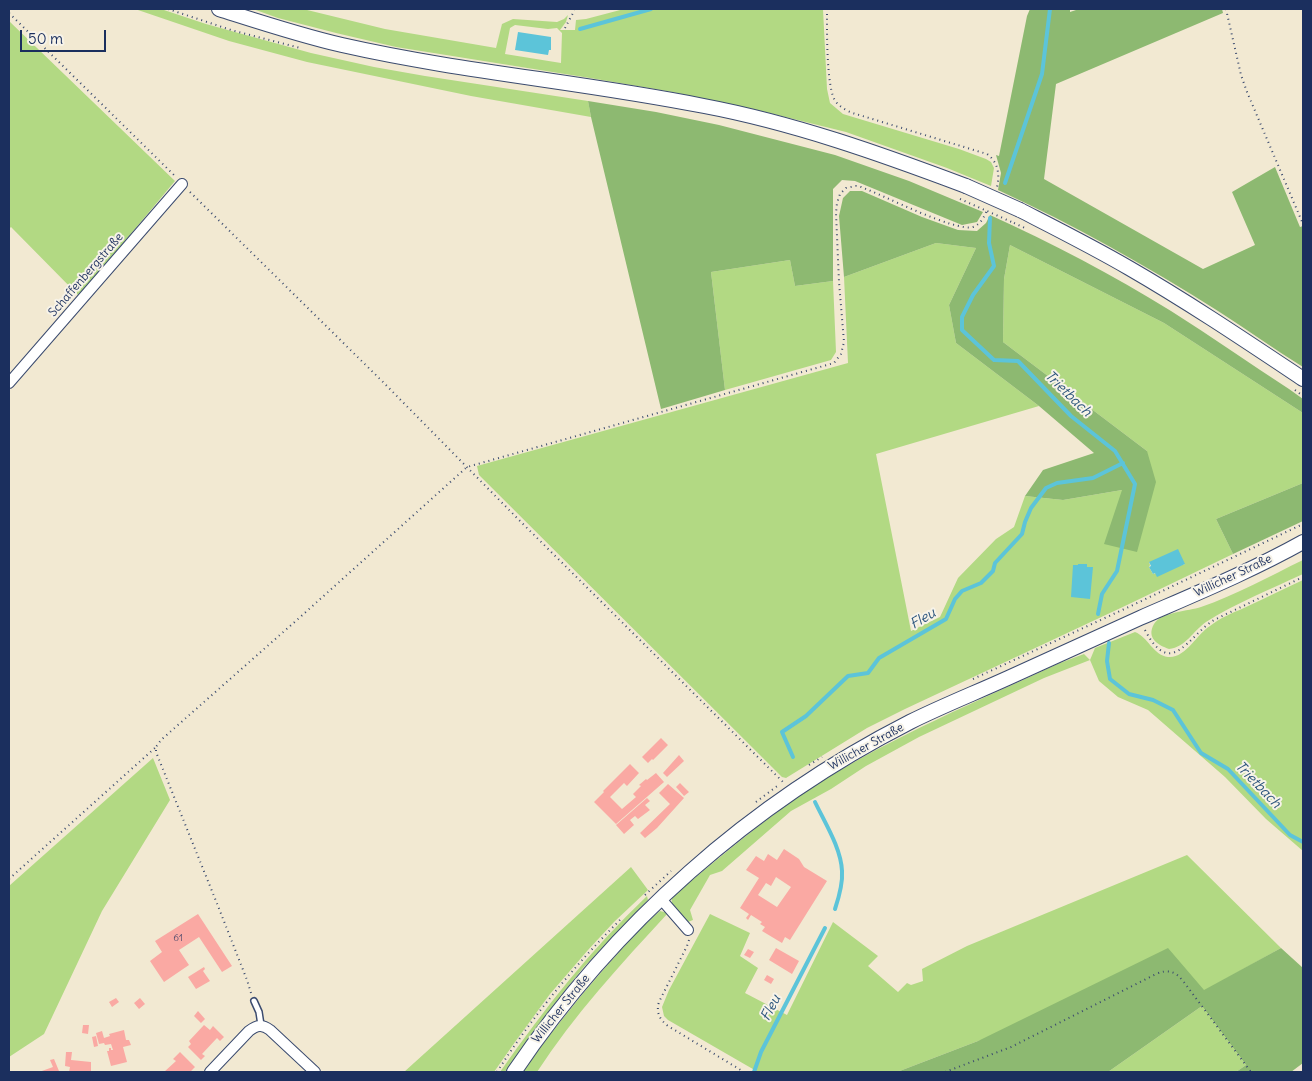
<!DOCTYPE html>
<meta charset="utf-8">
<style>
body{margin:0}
#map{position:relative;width:1312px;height:1081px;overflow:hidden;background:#f2e9d2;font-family:Delius,sans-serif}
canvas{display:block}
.frame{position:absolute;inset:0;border:10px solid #1b2f5e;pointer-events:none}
.scale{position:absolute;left:20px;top:30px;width:86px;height:22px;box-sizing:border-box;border:2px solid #1b2f5e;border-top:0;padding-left:6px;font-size:15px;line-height:18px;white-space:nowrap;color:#1b2f5e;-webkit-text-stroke:4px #f7f3e8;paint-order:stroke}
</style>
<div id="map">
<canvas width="1312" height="1081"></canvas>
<div class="frame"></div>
<div class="scale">50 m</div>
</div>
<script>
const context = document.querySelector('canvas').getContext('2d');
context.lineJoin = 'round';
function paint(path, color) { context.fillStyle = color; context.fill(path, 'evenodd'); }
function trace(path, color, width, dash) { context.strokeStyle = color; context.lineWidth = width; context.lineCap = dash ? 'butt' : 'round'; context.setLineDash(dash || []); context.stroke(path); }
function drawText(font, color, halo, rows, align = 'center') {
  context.font = font + ' Delius,sans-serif'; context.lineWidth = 4; context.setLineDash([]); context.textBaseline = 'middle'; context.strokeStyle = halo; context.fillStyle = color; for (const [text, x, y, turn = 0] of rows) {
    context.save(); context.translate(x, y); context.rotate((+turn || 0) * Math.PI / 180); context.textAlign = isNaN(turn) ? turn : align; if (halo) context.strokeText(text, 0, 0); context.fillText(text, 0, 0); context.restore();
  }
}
paint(new Path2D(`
 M135 9H161L206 24 311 53 374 67 425 76 588 101 591 117 471 96 307 62 229 41Z
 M253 9H303L385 29 496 48 502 24 513 19 557 22 564 19 568 15 566 22 560 30H575L576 20 586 19 624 9H823L827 89 830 103 843 114 959 149 986 159 991 162 994 168 991 186 947 168 846 132 753 109 672 92 590 78 396 47 336 33 278 18ZM515 25 548 29 557 28 562 33 561 63 505 54 510 28Z
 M9 21 175 181 79 296 11 227 9 229Z
 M936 243 976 248 949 305 956 343 1039 406 876 454 911 631 940 617 958 578 996 539 1014 527 1025 496 1063 500 1122 490 1147 451 1003 342 1004 279 1010 245 1164 323 1303 413V483L1216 519 1233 554 1127 605 905 709 867 728 786 778 782 777 479 475 477 466 848 363 844 277ZM1149 562 1185 564 1153 574 1149 567 1150 565Z
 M790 260 795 286 833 281 836 352 831 360 725 390 711 272Z
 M1303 560V574C1271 589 1236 603 1206 622 1193 631 1186 647 1169 649 1158 645 1146 638 1154 624 1161 612 1189 611 1201 607 1236 595 1270 576 1303 560Z
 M1303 580V851L1266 819 1225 777 1148 710 1118 697 1099 681 1090 660 1044 678 919 737 866 766 831 789 791 811 722 871 710 875 690 910 693 920 688 922C680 914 670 909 672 897 719 858 765 818 816 785 893 736 978 701 1060 663L1084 654 1090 660 1095 648 1135 632C1148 637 1153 655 1168 657 1185 659 1197 634 1210 626 1220 618 1232 613 1244 608 1264 599 1283 589 1303 580Z
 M153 758 170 800 102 911 44 1034 9 1057V886Z
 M1187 855 1281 948 1204 991 978 1041 897 1072H758L668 1020 664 1016 662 1007 669 990 710 914 750 933 740 956 758 968 745 993 787 1015 833 922 878 956 868 966 898 992 907 983 911 985 923 981 922 969 967 946Z
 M631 867 648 890 614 922 588 950 550 994 515 1042 494 1072H404Z
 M647 896 648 900 583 968 549 1011 505 1072H500C544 1009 591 949 647 896Z
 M660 911 668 913C621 964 574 1015 537 1072H522C548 1037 575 1002 604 969 622 949 639 928 660 911Z
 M1202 1006 1246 1065 1236 1072H1108Z`), '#b2d983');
paint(new Path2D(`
 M1030 9H1070V12L1079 9H1222L1223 13 1056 84 1044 179 1203 269 1255 245 1232 192 1275 167 1300 227 1303 226V367C1274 349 1246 329 1218 311 1147 266 1074 225 998 190L1001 173 996 155 999 156 1027 16Z
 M588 101 656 112 719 125 835 155 909 181 983 212 977 222 962 225 855 181 842 180 833 189V281L795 286 790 260 711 272 725 390 661 409 591 117Z
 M850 191H862L922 217 958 230 977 231 986 223 990 215C1052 243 1113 275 1171 311 1211 336 1250 364 1289 389L1303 399V413L1164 323 1010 245 1004 279 1003 342 1147 451 1156 482 1137 552 1104 544 1122 490 1063 500 1025 496 1043 470 1094 453 1039 406 956 343 949 305 976 248 936 243 844 277 839 216 843 198Z
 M1303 483V521L1233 554 1216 519Z
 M1168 948 1204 990 1281 948 1303 968V1063L1291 1072H1236L1246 1065 1202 1006 1108 1072H897L978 1041Z`), '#8db971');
paint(new Path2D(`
 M518 32 551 37V50H549L548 55 515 50Z
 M1178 549 1185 564 1157 577 1155 573 1153 574 1149 567 1151 566 1149 562Z
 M1078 564H1087V567H1093L1090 599 1071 597 1073 565H1078Z`), '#5cc4d9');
trace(new Path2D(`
 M580 29 651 9
 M1005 183 1042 74 1050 9
 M990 218 989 243 994 266 973 295 962 317V330L994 360 1018 361 1071 416 1115 451 1135 484 1117 571 1102 594 1098 614
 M1109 643 1107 661 1110 679 1129 694 1153 700 1173 710 1201 753 1228 769 1290 835 1303 842
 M793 757 782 732 806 716 848 676 868 673 879 658 946 619 955 599 962 591 981 583 993 571 995 563 1022 534 1025 522 1031 508 1046 488 1057 483 1093 478 1123 463
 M815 802C825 823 841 848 842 871 843 884 839 897 835 909
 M754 1072 761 1052 825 928`), '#5cc4d9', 4);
paint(new Path2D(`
 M661 738 668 745 653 760 652 759 648 763 642 757Z
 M679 755 684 761 667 777 663 773Z
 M630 764 639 773 627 786 624 783 610 797 622 809 636 797 633 794 641 786 639 785 646 779 647 780 656 773 664 782 616 824 594 802 604 792 603 791Z
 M680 783 689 792 684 796 676 787Z
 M668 784 684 798 657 828 645 838 640 833 670 804 659 793Z
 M647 798 650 801 645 805 650 810 638 819 635 816 630 820 634 825 624 834 616 825Z
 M784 849 799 859 804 867 827 881 790 940 785 937 782 943 762 931 765 927 760 924 762 922 751 915 748 920 746 918 749 914 740 908 759 878 746 870 756 856 764 861 768 854 777 860ZM776 877 791 887 777 907 758 895 766 883 771 886Z
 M198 914 232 966 222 972 199 937 179 950 189 965 164 982 150 961 162 952 155 941Z
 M776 948 799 961 792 974 769 960Z
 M748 949 754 952 750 958 744 955Z
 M204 967 205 969 203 971 210 981 196 989 188 977Z
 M767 975 774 979 771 984 764 980Z
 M116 998 119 1002 112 1007 109 1002Z
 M140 998 145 1004 139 1009 134 1003Z
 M198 1011 205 1019 201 1023 194 1016Z
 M83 1025H89L88 1034 82 1033Z
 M204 1025 210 1030 213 1026 224 1037 220 1041 217 1038 202 1054 205 1056 201 1060 188 1047 191 1044 189 1041Z
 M124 1030 126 1040H129L131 1045 123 1047 127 1062 111 1066 107 1051H109V1048H111V1050H113L111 1044 105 1045 104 1043 99 1044 96 1033 102 1031 104 1038 110 1036 109 1034Z
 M96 1036 98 1046 94 1047 92 1037Z
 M66 1052H72L71 1060 91 1062V1072H69L70 1067 65 1066Z
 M180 1052 195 1067 190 1072H164L176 1061 173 1059Z
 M54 1059 59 1071 56 1072H39L53 1067 50 1060Z`), '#faa9a3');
const lane = new Path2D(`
 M254 1001 259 1012 261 1025`);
const street = new Path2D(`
 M9 383 182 184
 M661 899 688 930
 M210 1072 249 1031C257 1025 262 1024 270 1030L315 1072`);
const secondary = new Path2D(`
 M219 9C260 22 299 35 342 45 461 72 584 82 704 106 794 123 881 154 966 186
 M1020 210C1057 229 1093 247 1129 268 1188 302 1246 341 1303 379
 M514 1072C614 924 751 803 910 722 942 706 975 693 1008 678 1052 658 1096 638 1140 618 1195 594 1251 571 1303 542`);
trace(lane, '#3b4b6f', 8);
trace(street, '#3b4b6f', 12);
trace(secondary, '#3b4b6f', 16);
trace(new Path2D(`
 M168 9 231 30 300 48
 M827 9C827 27 826 90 836 102 841 108 849 112 856 114L987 154C998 162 1000 174 997 187
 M1226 9 1241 75 1247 92 1303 224
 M9 13 175 176
 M565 28 573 13 574 9
 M190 192 383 382 522 523 784 783
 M1014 223 1025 228
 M1295 390 1303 396
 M1145 630C1171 680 1188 636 1214 620L1303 577
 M973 679 1133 605 1303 524
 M809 765 822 757
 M756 802 780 784
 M9 879 156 747
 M645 895 671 871
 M689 940 687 946 659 1002C656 1012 659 1019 668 1026L744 1072
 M251 993 247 980 218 906 156 752V747L161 740 298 619 467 467 834 363 841 354 844 342 839 282 836 213 837 203 840 194 846 188 856 186 861 187C883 195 955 232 973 227 981 224 984 217 987 210
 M497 1072C532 1017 574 966 620 920
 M945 1072 1011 1047 1156 974C1168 969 1175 971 1183 981L1251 1072`), '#3b4b6f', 2, [1, 4]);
trace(lane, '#fff', 5);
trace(street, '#fff', 10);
trace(secondary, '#fff', 14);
const secondaryBridge = new Path2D(`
 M966 186 1020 210`);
trace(secondaryBridge, '#3b4b6f', 16, []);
trace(new Path2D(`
 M960 199 1014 223`), '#3b4b6f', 2, [1, 4]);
trace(secondaryBridge, '#fff', 14);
drawText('10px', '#534e6f', null, [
 ["61",178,938]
]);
drawText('12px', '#1b2f5e', '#f7f3e8', [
 ["Schaffenbergstraße",86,275,-49],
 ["Willicher Straße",1233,576,-25],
 ["Willicher Straße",866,747,-29],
 ["Willicher Straße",561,1009,-51]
]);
drawText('italic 14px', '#2b547d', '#f7f3e8', [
 ["Trietbach",1068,394,44],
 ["Fleu",923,619,-31],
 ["Trietbach",1258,785,46],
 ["Fleu",771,1008,-63]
]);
</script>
